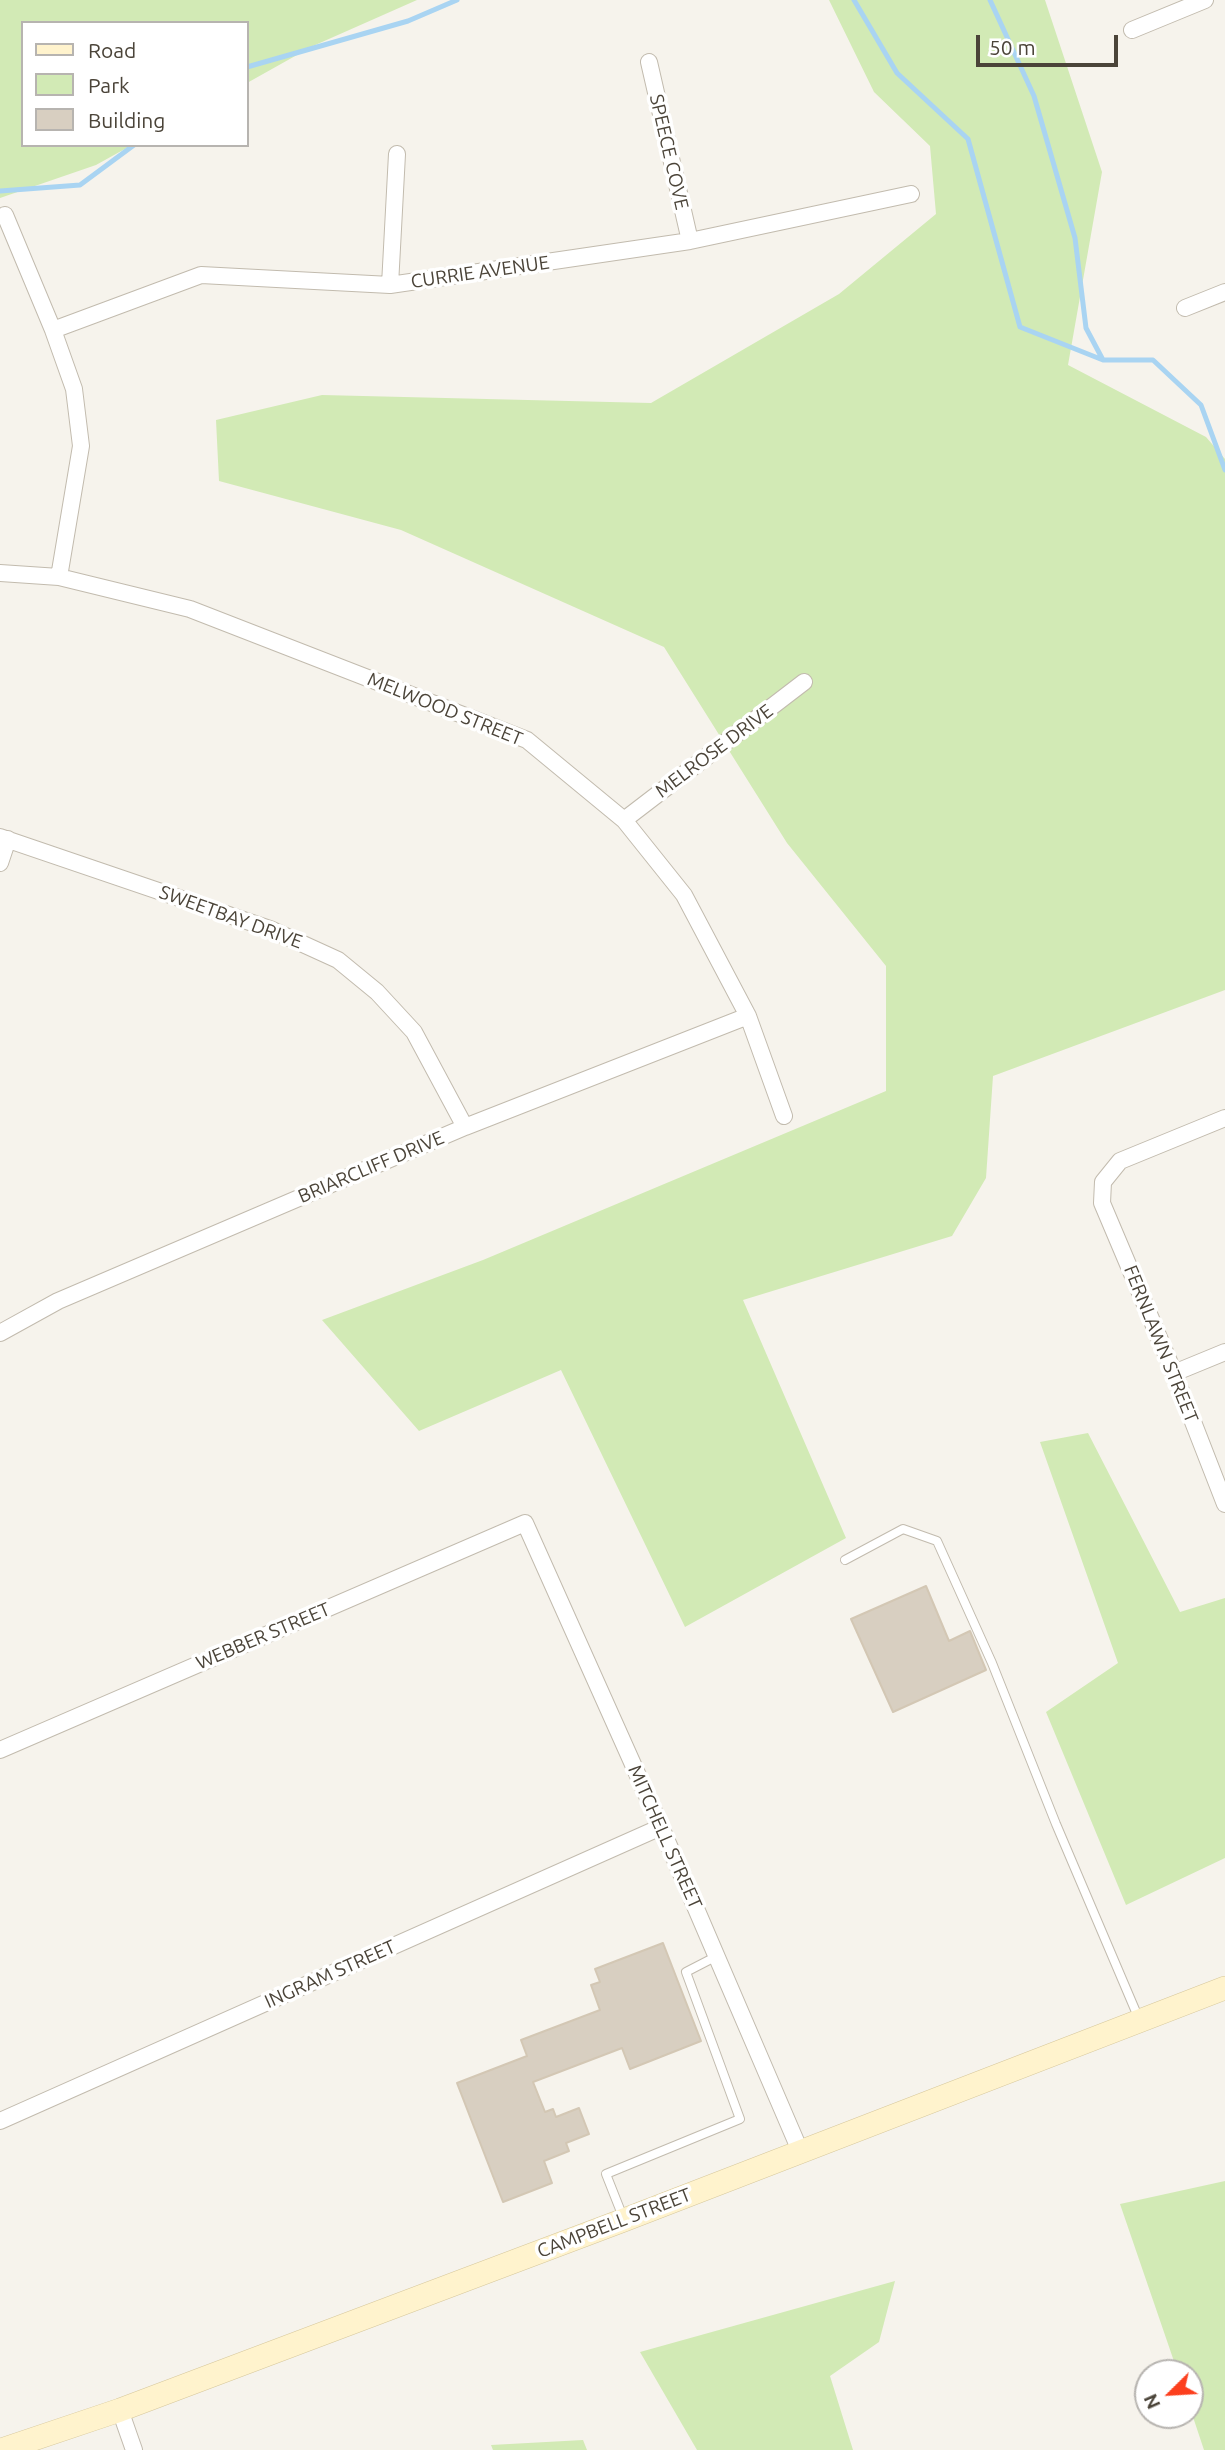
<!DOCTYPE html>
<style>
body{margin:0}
#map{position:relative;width:1225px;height:2450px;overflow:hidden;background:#f6f3ec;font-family:Ubuntu,sans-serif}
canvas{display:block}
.legend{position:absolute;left:21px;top:21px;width:228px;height:126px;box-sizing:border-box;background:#fff;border:2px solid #b7b4b0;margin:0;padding:9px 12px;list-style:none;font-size:21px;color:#4b4439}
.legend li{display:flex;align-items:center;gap:14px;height:35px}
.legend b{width:35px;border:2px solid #b7b4b0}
.north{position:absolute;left:1134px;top:2359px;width:70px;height:70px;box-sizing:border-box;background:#fff;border:2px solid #b7b4b0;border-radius:50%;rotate:246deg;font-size:19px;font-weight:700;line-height:28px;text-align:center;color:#4b4439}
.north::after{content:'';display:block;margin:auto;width:24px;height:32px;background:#fc3f1d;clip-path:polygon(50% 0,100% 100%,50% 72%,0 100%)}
.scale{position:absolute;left:976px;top:35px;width:142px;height:32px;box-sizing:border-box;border:4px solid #4b4439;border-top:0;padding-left:9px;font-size:21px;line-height:24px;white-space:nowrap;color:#4b4439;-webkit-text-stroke:5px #fff;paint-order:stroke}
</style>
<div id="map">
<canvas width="1225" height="2450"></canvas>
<ul class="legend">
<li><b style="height:9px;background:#fff3cd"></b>Road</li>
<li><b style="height:19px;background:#d2eab5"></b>Park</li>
<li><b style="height:19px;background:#d8cfc1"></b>Building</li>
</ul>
<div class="north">N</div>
<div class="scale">50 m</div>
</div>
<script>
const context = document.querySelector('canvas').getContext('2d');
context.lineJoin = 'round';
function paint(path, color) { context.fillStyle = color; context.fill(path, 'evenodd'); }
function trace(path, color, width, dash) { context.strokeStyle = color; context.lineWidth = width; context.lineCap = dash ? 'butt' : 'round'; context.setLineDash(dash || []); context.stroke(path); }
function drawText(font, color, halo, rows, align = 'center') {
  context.font = font + ' Ubuntu,sans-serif'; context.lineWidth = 7; context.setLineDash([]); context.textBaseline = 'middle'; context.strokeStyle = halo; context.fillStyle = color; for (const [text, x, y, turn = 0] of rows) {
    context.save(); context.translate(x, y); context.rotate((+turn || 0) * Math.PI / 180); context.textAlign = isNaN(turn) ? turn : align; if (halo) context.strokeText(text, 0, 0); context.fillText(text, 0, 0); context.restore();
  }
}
paint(new Path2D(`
 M0 0H417L313 46 247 83V23H23V145H132L96 165 0 198Z
 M829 0H1045L1102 172 1068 365 1206 437 1225 459V990L993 1076 986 1178 952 1236 743 1300 846 1538 685 1627 561 1370 419 1431 322 1320 483 1260 886 1091V966L787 843 664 647 401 530 219 481 216 420 322 395 651 403 839 294 936 214 930 146 874 92Z
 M1088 1433 1180 1612 1225 1598V1858L1126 1905 1046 1712 1118 1663 1040 1442Z
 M1225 2181V2450H1204L1190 2408V2373H1178L1120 2204Z
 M895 2281 879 2342 830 2376 853 2450H697L640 2352Z
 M583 2440 587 2450H493L491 2445Z`), '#d2eab5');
trace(new Path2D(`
 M854 0 897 73 968 139 1020 327 1103 360
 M990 0 1034 96 1075 238 1086 328 1103 360H1153L1201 405 1225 470
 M247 67 408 21 457 0
 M0 191 80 185 134 145`), '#a9d4f2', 5);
const building = new Path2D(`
 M926 1586 949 1641 970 1631 986 1670 893 1712 851 1619Z
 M663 1943 701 2041 630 2069 622 2048 533 2082 545 2112 553 2109 556 2117 579 2108 589 2134 566 2143 569 2151 544 2161 552 2183 503 2202 457 2083 527 2056 521 2040 600 2010 591 1985 600 1982 595 1969Z`);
paint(building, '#d8cfc1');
trace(building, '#d3c7b4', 2);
const lane = new Path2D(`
 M845 1560 903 1529 937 1541 992 1663 1056 1824 1139 2019
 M623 2217 606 2174 740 2119 686 1972 717 1956`);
const street = new Path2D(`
 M1132 30 1205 0
 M649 62 690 241
 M5 215 53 330 74 389 81 446 59 577
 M390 285 397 154
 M1185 308 1225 292
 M53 330 201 275 390 285 690 241 911 194
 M0 573 59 577 190 609 527 740 624 820 684 895 748 1016 784 1116
 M624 820 804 682
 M0 837 270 929 338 960 377 992 414 1032 465 1127
 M0 863 8 839
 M1225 1118 1120 1161 1103 1182 1102 1203 1174 1373 1225 1504
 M0 1333 58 1301 465 1127 748 1016
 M1174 1373 1225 1352
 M0 1750 525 1523 661 1827 801 2153
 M0 2121 661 1827
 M120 2410 134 2450`);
const secondary = new Path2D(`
 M1 2450 120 2410 624 2220 1225 1988`);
trace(lane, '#c2bbae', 10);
trace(street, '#c2bbae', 18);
trace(secondary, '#d6c79b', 24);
trace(lane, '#fff', 8);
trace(street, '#fff', 16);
trace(secondary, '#fff3cd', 23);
drawText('19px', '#4b4439', '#fff', [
 ["SPEECE COVE",669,152,77],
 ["CURRIE AVENUE",480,272,-8],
 ["MELWOOD STREET",445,709,22],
 ["MELROSE DRIVE",714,751,-37],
 ["SWEETBAY DRIVE",231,917,20],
 ["BRIARCLIFF DRIVE",371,1167,-23],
 ["FERNLAWN STREET",1161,1344,68],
 ["WEBBER STREET",263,1636,-23],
 ["MITCHELL STREET",665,1837,66],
 ["INGRAM STREET",330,1974,-24],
 ["CAMPBELL STREET",614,2223,-21]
]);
</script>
